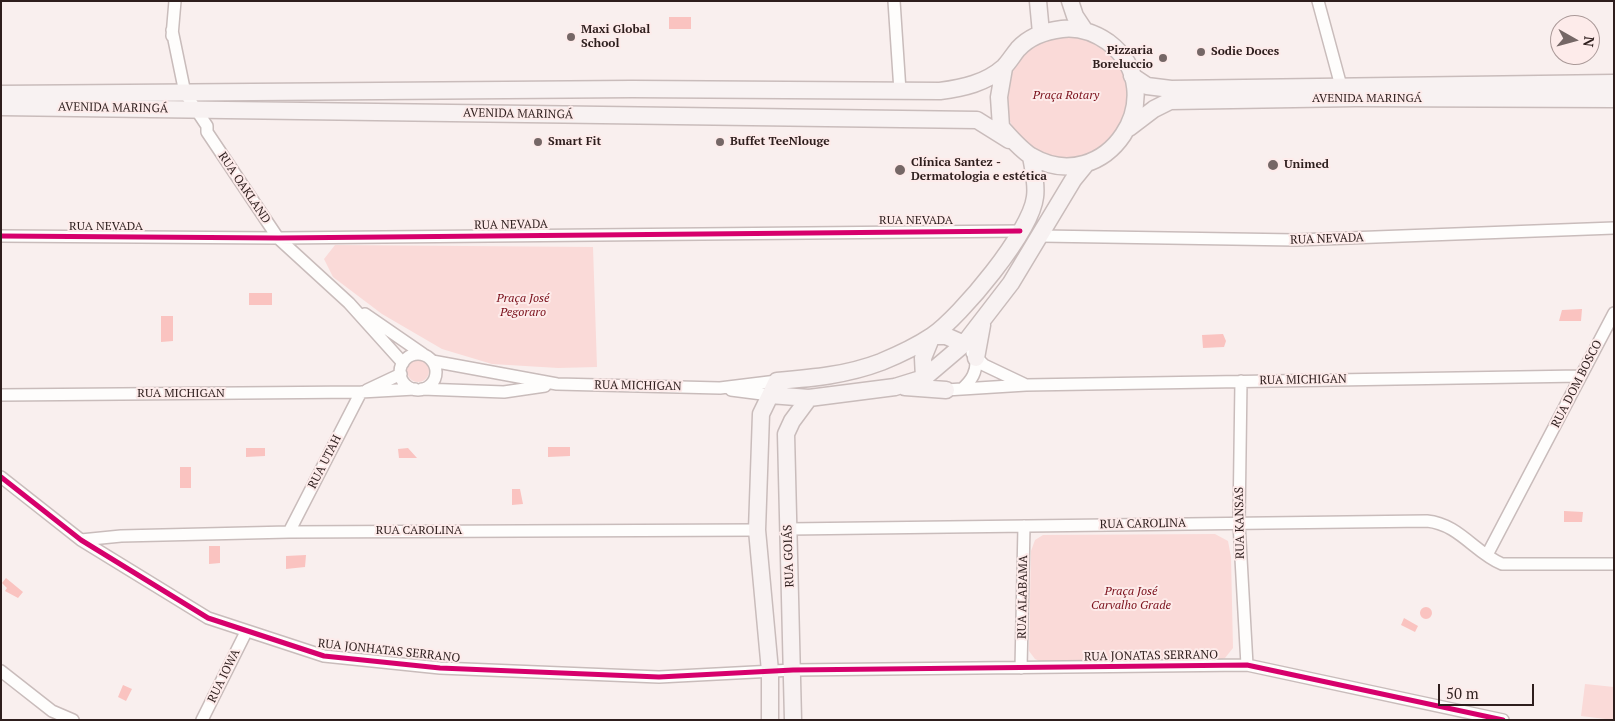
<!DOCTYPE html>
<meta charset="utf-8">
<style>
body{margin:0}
#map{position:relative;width:1615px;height:721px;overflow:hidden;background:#f9efee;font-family:"PT Serif",serif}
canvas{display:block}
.frame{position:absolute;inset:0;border:2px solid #2e1e1d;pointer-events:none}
.north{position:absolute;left:1550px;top:15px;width:50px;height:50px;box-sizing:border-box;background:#fdebea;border:1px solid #aa9998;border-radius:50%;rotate:97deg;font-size:14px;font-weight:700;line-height:20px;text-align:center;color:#2e1e1d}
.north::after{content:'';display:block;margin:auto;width:18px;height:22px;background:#756766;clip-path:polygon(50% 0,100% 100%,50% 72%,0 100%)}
.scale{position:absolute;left:1438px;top:684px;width:96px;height:22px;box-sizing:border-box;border:2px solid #2e1e1d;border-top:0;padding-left:6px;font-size:15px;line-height:18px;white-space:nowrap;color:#2e1e1d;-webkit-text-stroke:4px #fdebea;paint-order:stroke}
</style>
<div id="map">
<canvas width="1615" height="721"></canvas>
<div class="frame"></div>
<div class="north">N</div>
<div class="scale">50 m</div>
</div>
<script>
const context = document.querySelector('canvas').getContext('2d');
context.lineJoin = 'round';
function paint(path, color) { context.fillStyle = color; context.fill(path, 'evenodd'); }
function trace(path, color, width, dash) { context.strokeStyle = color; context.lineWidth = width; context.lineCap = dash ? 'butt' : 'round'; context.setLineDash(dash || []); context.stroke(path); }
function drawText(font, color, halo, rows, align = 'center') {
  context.font = font + ' "PT Serif",serif'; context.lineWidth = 4; context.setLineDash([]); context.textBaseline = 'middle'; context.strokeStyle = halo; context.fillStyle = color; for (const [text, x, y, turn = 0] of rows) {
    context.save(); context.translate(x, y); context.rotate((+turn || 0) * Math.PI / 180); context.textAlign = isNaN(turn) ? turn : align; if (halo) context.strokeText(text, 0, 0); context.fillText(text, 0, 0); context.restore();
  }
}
paint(new Path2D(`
 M1005 97a62 62 0 1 1 124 0a62 62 0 1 1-124 0Z
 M335 245 593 247 597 367 558 368 492 364 442 349 382 314 333 277 324 259Z
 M407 371a11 11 0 1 1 22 0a11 11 0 1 1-22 0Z
 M1215 534 1228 541 1231 557 1233 648 1225 658 1216 662 1046 664 1035 659 1029 651 1031 551 1035 540 1043 535Z
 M1585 684 1614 687V720L1581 716Z`), '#fadad8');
paint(new Path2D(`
 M669 17H691V29H669Z
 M249 293H272V305H249Z
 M1582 309 1581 321H1559L1562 310Z
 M161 316H173V341L161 342Z
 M1223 334 1226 341 1224 347 1203 348 1202 335Z
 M548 447H570V456L548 457Z
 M246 448H265V456L246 457Z
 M408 448 417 458H399L398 449Z
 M180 467H191V488H180Z
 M512 489H520L523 504 512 505Z
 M1564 511 1583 512 1582 522H1564Z
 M209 546H220V563L209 564Z
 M306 555 305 567 286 569V556Z
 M6 578 23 592 18 598 5 591 7 588 2 583Z
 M1420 613a6 6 0 1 1 12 0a6 6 0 1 1-12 0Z
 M1404 618 1418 626 1415 632 1401 625Z
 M123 685 132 689 126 701 118 697Z`), '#fac3c0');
const street = new Path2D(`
 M894 1 900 91
 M1318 1 1341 86
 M172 30 185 93 207 126V132L278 238 349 303 403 363
 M172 36 175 1
 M1 236 278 238 1020 231
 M1041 236 1296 240 1614 228
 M365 314 423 354
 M972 353 984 365 1024 384
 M400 372a18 18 0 1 1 36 0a18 18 0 1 1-36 0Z
 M432 361 557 384 720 388 777 381
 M1241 381 1239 523 1247 665
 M940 388 946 390 1026 385 1581 376
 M422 389 504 392 545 386
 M962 389C972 380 977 372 976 358
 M367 390 401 374
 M731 390 770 395
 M1 395 361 392 415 389
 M1 477 81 540 208 618 324 656 440 668 659 677 793 670 1247 665 1503 720
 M789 529 1427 521C1459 524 1475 553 1502 564H1614
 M289 532 361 392
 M81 540 121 536 289 532 757 530
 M1487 555 1614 313
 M1021 668 1024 526
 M1 671 52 711 73 720
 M202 720 246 632`);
const secondary = new Path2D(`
 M1038 1 1041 33
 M1070 1 1075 16 1085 31
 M1132 76 1147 86 1171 89 1614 83
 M1 94 632 89 940 91C963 88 986 83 1004 67 1009 62 1013 55 1018 49 1029 37 1045 31 1062 29 1078 27 1095 33 1108 42 1176 93 1106 200 1031 156 1020 149 1010 137 1001 127L999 97 1004 68
 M1 107 977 120 1009 140
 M1129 128 1154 109 1170 101 1356 98 1614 99
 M976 358 982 325
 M924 378 923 358 932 336H946L964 344
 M905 387 946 390
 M770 395 809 398 895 387 924 378 964 344 1011 283 1073 180 1086 164
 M770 720V671L757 530 761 414 777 381C813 378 847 375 881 362 898 355 917 346 932 336 961 316 1031 232 1035 197 1037 184 1033 169 1031 156
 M793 720 786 434 792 421 809 398`);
trace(street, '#c9bcbb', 14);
trace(secondary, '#c9bcbb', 19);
trace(street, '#fefdfc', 11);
trace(secondary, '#f8f2f2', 16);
trace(new Path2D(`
 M1 236 278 238 1020 231
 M1 477 81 540 208 618 324 656 440 668 659 677 793 670 1247 665 1503 720`), '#d6006c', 5);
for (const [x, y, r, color] of [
 [571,37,5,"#756766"],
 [1201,52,5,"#756766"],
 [1163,58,5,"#756766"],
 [538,142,5,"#756766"],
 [720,142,5,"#756766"],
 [1273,165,6,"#756766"],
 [900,170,6,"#756766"]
]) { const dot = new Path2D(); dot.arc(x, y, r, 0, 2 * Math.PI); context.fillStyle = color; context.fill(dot); trace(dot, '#fdebea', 2); }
drawText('bold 12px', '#2e1e1d', '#fdebea', [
 ["Maxi Global",581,30],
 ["School",581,44],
 ["Pizzaria",1153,51,"right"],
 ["Boreluccio",1153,65,"right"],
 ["Sodie Doces",1211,52],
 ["Smart Fit",548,142],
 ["Buffet TeeNlouge",730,142],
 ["Clínica Santez -",911,163],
 ["Dermatologia e estética",911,177],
 ["Unimed",1284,165]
], 'left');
drawText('italic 12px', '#7a101b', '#fdebea', [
 ["Praça Rotary",1066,96],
 ["Praça José",523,299],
 ["Pegoraro",523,313],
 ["Praça José",1131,592],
 ["Carvalho Grade",1131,606]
]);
drawText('12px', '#2e1e1d', '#fdebea', [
 ["AVENIDA MARINGÁ",1367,99],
 ["AVENIDA MARINGÁ",113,108,1],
 ["AVENIDA MARINGÁ",518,114,1],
 ["RUA OAKLAND",244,188,56],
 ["RUA NEVADA",916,221],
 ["RUA NEVADA",511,225,-1],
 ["RUA NEVADA",106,227],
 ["RUA NEVADA",1327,239,-2],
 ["RUA MICHIGAN",1303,380,-1],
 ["RUA DOM BOSCO",1577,384,-63],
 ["RUA MICHIGAN",638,386,1],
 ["RUA MICHIGAN",181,394],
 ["RUA UTAH",325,462,-63],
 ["RUA KANSAS",1240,523,-91],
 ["RUA CAROLINA",1143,524,-1],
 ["RUA CAROLINA",419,531],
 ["RUA GOIÁS",789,556,-92],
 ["RUA ALABAMA",1023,597,-89],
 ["RUA JONHATAS SERRANO",389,651,6],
 ["RUA JONATAS SERRANO",1151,656,-1],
 ["RUA IOWA",224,676,-64]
]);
</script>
